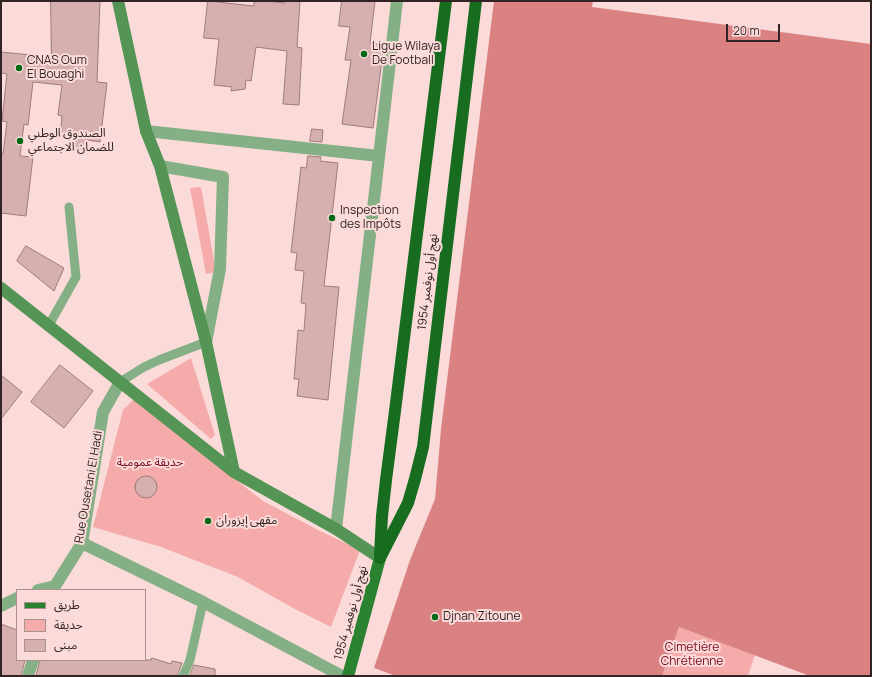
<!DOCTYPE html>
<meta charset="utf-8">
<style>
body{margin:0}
#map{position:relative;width:872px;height:677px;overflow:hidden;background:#fadbda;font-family:Manrope,"Noto Sans Arabic",sans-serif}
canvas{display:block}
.frame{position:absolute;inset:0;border:2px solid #322424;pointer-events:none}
.legend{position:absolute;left:16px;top:589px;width:130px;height:72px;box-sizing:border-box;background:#fadbda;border:1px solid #aa9291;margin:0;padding:5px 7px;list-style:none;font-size:12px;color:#322424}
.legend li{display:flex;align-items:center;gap:8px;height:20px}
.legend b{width:20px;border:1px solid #aa9291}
.scale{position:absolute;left:726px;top:24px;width:54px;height:18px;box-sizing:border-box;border:2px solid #322424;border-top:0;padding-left:5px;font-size:12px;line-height:14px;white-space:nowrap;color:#322424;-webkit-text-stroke:3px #fadbda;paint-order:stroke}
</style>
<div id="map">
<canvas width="872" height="677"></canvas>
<div class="frame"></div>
<ul class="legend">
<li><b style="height:5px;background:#2a812f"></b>طريق</li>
<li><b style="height:11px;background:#f5abaa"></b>حديقة</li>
<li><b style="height:11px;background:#d5b0af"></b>مبنى</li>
</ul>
<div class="scale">20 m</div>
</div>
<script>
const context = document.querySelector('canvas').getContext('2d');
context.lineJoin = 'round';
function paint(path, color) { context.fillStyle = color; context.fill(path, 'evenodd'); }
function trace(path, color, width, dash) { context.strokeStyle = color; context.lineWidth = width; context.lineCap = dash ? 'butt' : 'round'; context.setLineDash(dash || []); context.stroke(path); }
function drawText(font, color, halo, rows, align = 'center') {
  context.font = font + ' Manrope,"Noto Sans Arabic",sans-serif'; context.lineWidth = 4; context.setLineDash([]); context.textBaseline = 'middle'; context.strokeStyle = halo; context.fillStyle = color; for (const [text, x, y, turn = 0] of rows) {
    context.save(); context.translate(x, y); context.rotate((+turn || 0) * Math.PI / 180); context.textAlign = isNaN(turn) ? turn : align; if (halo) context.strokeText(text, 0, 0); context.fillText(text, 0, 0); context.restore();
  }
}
paint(new Path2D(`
 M201 187 216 272 206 274 190 188Z
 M191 358 215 435 211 439 147 384Z
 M135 398 197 449 263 501 320 531 360 550 331 627 295 609 238 577 161 547 93 527 123 410Z
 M679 627 755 655 748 676H662Z`), '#f5abaa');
paint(new Path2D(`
 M494 1H593L592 7 871 44V676H810L679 627 662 676H396L374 668 410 560 435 499 441 429Z`), '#da8182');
const building = new Path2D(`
 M51 1H100L97 82 107 83 100 142 87 140 86 150 68 148 69 138 60 137 62 116 58 115 62 85 33 82 28 125 24 124 20 156 33 157 26 216 1 213V153L3 154 7 122 2 121 7 74 1 73V52L51 57Z
 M208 1 254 6V1H267L285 3V1H300L297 47 302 48 299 105 283 104 287 51 256 47 251 81 246 80 245 89 231 91 232 87 214 85 219 39 204 38Z
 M342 1H375L370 43 384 45 373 128 342 124 351 60H345L350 27 339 26Z
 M312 129 323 130 322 142 310 141Z
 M308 156 321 157 320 161 338 163 324 286 339 287 328 400 297 396 299 379H294L298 330 304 331 306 304 301 303 304 271 295 270 297 253 291 252 301 167 306 168Z
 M26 246 64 268 54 291 17 261Z
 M60 365 93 391 64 428 31 402Z
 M1 375 22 392 1 419Z
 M135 487a11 11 0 1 1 22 0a11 11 0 1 1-22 0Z
 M1 624 17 630V660H25L21 676H1Z
 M152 658 171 664 172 661 182 663 177 676H36L40 660H151Z
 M194 665 215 669V676H190Z`);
paint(building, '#d5b0af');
trace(building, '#9e7b7b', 1);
trace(new Path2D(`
 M49 325 76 277 69 207
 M120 382 144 367 159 360 206 342
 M183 676 190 660 203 602`), '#85af84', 9);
trace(new Path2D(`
 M146 131 379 156
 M160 166 223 177 220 269 206 342
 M336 529 397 1
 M82 543 203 602 342 676
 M38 590 55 586
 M54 590 55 586 82 543 103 412 120 382
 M1 606 17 598
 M28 676 33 660`), '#85af84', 12);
trace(new Path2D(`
 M118 1 146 131 160 166 206 342 234 472
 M1 288 234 472 336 529 380 558`), '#549555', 12);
trace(new Path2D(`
 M348 676 380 558`), '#2a812f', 12);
trace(new Path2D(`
 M380 555 382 516 386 480 395 411 446 1
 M380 558 408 503 415 479 423 447 476 1`), '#186c1f', 12);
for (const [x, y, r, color] of [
 [364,54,4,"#036813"],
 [19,68,4,"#036813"],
 [20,141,4,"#036813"],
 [332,218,4,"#036813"],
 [208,521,4,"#036813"],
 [435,617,4,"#036813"]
]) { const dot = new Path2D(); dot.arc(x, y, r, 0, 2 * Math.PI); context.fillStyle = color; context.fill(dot); trace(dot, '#fadbda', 1.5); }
drawText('12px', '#322424', '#fadbda', [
 ["Ligue Wilaya",372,47],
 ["De Football",372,61],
 ["CNAS Oum",27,61],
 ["El Bouaghi",27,75],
 ["الصندوق الوطني",28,134],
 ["للضمان الاجتماعي",28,148],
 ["Inspection",340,211],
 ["des Impôts",340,225],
 ["مقهى إيزوران",216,521],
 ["Djnan Zitoune",443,617]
], 'left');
drawText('12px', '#322424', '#fadbda', [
 ["نهج أول نوفمبر 1954",428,282,-83],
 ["Rue Ousetani El Hadi",89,487,-80],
 ["نهج أول نوفمبر 1954",351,613,-75]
]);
drawText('12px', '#77071d', '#fadbda', [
 ["حديقة عمومية",150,463],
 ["Cimetière",692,648],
 ["Chrétienne",692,662]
]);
</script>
